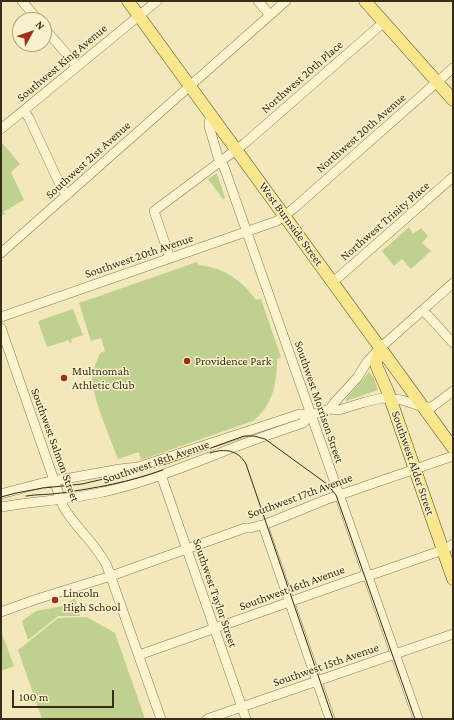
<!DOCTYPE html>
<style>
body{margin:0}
#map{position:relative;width:454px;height:720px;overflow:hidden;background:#f2e8bb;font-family:"Crimson Pro",serif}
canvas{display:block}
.frame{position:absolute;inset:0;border:2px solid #382c1a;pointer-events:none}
.north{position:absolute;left:12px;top:12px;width:40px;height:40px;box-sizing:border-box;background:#f8f1cb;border:1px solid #aba284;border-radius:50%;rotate:50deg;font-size:11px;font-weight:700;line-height:16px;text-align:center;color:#382c1a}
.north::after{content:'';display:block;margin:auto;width:14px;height:18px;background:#9e2e1e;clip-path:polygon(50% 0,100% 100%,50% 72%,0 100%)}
.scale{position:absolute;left:12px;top:690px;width:102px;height:18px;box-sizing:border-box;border:2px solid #382c1a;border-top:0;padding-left:5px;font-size:12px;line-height:14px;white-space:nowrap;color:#382c1a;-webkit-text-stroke:3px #f8f1cb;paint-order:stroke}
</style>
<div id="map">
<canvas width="454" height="720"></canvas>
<div class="frame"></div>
<div class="north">N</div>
<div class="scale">100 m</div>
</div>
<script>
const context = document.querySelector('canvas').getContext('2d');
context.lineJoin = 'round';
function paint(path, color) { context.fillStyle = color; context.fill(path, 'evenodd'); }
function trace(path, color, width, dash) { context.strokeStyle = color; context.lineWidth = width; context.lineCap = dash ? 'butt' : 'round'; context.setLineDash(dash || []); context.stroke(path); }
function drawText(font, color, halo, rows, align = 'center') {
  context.font = font + ' "Crimson Pro",serif'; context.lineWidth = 3; context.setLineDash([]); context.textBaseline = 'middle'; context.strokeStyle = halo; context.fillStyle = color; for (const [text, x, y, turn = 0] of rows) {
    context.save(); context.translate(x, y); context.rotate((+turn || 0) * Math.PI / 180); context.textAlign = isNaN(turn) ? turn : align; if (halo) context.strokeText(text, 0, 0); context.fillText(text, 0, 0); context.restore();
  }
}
paint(new Path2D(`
 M1 142 20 164 11 172 24 200C17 203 12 208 4 211L5 214 1 215Z
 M217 173 225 198 223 199 208 179Z
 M409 227 413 234 421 228 428 236 422 243 431 251 411 269 402 259 394 266 382 251Z
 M197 262 199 265C224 268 242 280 256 300L261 299 281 357 277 359C277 383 273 405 253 421L141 460 139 452 118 459C110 437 94 402 92 380 92 370 97 361 100 353L105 351 101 338 91 341 79 303Z
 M73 309 83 335 71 339 72 342 69 343V340L47 347 38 321Z
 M369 372 374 378 378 390 346 401V399Z
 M75 598 80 616H58L28 640 22 621 36 611 63 606Z
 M87 617 115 633 145 719H42L18 650 58 618Z
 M1 631 14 666 1 671Z`), '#c0d08e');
const minor = new Path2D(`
 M22 1 38 20
 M258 1 270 15
 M44 28 77 66
 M24 111 29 118 61 187 67 195
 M211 115 209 122V126L218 157 224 167 418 719
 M1 129 157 1
 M1 253 286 1
 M170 258 154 211 245 143 384 22
 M333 282 453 177
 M423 310 453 343
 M1 317 277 221 293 209 453 68
 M1 328 63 506C75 528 96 543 107 566L161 719
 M330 409 334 403 357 378 367 362 380 348 453 283
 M161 475 246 719
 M1 494 42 483 120 469 138 467 300 414 311 415 330 409 339 410 365 402 382 398 402 400 423 407H432L453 391
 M1 507C35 501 69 500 103 492 141 484 178 469 215 455 244 443 274 433 303 423L311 415
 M263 525 330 719
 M1 612 34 600 111 576 245 528H250L266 524 325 500 453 456
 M139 655 360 577 374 574 443 550 453 544
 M207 719 453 634`);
const major = new Path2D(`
 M128 1 453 448
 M365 1 453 100
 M380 348 376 363 377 367 388 392 453 579`);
trace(minor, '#8a7853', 10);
trace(major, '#574428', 13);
trace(minor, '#fcf4ce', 9);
trace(major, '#fae68d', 12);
trace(new Path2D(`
 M210 453C225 448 238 450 246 464L333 719
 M26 496C38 494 49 495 61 493 96 488 130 482 163 470
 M1 497 16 493 43 488 82 484 151 468 169 463 244 436H254L265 439 327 484 336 495 415 719`), '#382c1a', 1);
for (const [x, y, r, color] of [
 [187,361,4,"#9e2e1e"],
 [64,378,4,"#9e2e1e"],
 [55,600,4,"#9e2e1e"]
]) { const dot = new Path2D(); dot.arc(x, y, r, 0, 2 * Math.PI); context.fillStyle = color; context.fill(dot); trace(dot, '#f8f1cb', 1.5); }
drawText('12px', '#382c1a', '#f8f1cb', [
 ["Southwest King Avenue",62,63,-40],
 ["Northwest 20th Place",302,77,-41],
 ["Northwest 20th Avenue",361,133,-41],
 ["Southwest 21st Avenue",88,160,-42],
 ["Northwest Trinity Place",385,221,-41],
 ["West Burnside Street",291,224,54],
 ["Southwest 20th Avenue",139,256,-19],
 ["Southwest Morrison Street",319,402,71],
 ["Southwest Salmon Street",55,445,70],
 ["Southwest 18th Avenue",156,462,-19],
 ["Southwest Alder Street",413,463,71],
 ["Southwest 17th Avenue",300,496,-20],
 ["Southwest 16th Avenue",292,588,-20],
 ["Southwest Taylor Street",215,593,71],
 ["Southwest 15th Avenue",326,665,-19]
]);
drawText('12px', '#382c1a', '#f8f1cb', [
 ["Providence Park",195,361],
 ["Multnomah",72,371],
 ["Athletic Club",72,385],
 ["Lincoln",63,593],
 ["High School",63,607]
], 'left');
</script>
